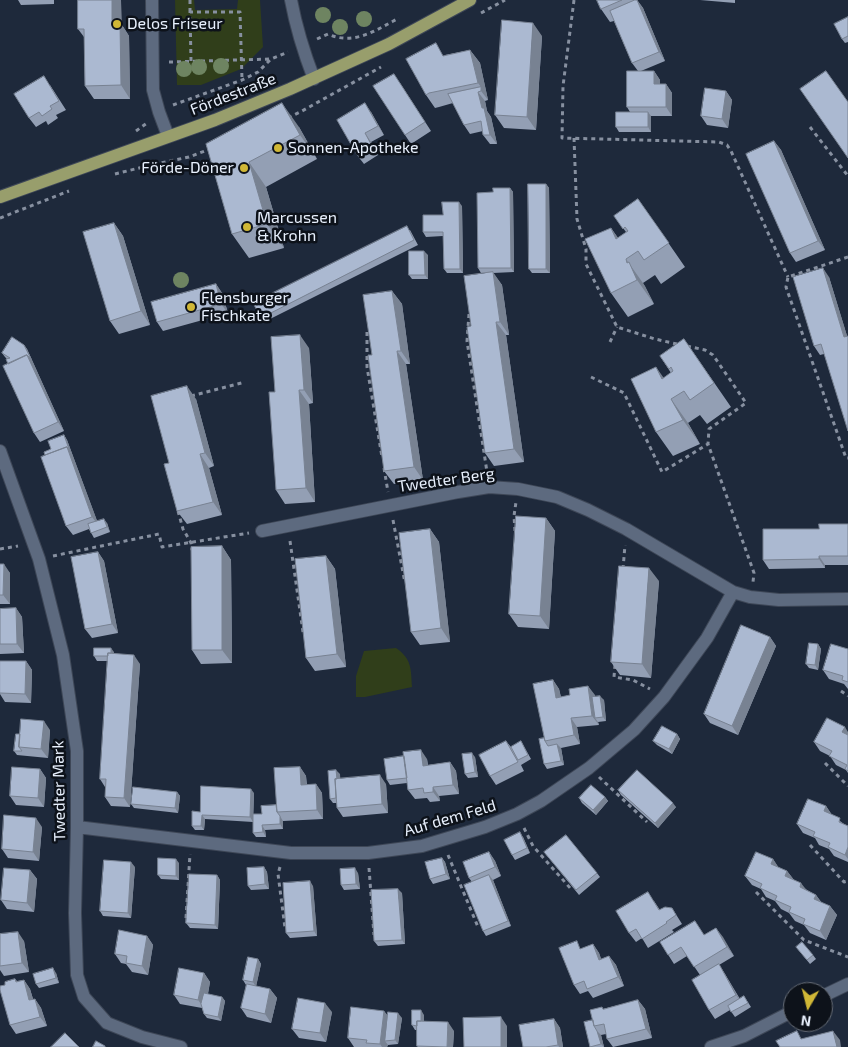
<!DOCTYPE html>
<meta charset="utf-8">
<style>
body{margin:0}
#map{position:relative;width:848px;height:1047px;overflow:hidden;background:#1e293b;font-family:"Exo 2",sans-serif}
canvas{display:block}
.north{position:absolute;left:783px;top:982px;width:50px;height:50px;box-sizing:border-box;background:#0d121a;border:1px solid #656b75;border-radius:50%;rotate:188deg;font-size:14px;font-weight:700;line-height:20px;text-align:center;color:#e8f0fd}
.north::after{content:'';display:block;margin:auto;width:18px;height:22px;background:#d0b736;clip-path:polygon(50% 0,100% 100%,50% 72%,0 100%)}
</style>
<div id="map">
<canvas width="848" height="1047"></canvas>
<div class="north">N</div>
</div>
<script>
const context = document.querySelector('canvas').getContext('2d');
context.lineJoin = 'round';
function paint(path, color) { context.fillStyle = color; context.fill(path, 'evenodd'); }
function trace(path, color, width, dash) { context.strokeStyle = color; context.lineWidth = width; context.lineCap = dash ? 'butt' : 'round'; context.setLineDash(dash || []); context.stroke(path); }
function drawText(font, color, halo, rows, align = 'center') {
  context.font = font + ' "Exo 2",sans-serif'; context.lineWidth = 5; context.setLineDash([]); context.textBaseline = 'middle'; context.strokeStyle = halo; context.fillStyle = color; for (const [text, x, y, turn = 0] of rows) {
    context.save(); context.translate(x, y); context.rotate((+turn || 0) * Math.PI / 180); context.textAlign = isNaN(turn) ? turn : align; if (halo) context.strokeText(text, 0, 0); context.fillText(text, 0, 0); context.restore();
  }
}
paint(new Path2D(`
 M175 0H194L195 10 237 9 238 0H260L263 47 241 69 201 85H177Z
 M396 648C412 659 411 669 412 687L365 697H356V676L364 651Z`), '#303e1a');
const minor = new Path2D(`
 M152 0 153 90 159 112 168 136
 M291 0C296 27 304 53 314 79
 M0 451 39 559 63 655 77 751V827L75 913 77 975 84 997 107 1023 142 1037 181 1047
 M262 531 458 492 489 487 518 489 557 497 588 510 626 529 733 592 750 597 779 600 848 599
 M77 827 291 853H368L422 846 485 827 517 814 541 801 589 768 634 730 664 697 707 638 733 592
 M823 996 848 984
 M711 1047 744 1036 793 1011`);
const major = new Path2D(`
 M0 197 215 120 290 89 389 44 470 0`);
trace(minor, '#3e4757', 14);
trace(major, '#3e4757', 14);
trace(new Path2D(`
 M190 0V12
 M574 0 563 86 562 138 719 142 727 145 731 151 788 277
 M481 13 505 0
 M317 39 328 34C354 46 376 30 399 18
 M191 61 190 12H240L242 79
 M169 62 270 59
 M173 105 242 80 258 72 271 59 288 52
 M288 118 302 111 381 67
 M810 127 848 176
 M136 131 147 123
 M574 138 577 219 586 249V264L617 327 655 339 681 345
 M115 174 151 165 189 157 210 149
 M0 218 69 191
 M848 257 788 277 786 287 846 458H848
 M469 314 467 341 487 472
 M367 332V367L382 457
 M610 342 617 327
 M687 346 705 350 713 355 746 403 709 429 708 444 754 573 753 582
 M591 377 624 393 662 472 708 444
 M191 396 245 382
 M384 468 388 492
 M178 511 183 529 191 543 192 550
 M393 520 405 583
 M515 531 514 516 516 502
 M290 541 303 632
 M0 549 18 546
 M53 556 159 534 162 547 249 533
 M623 569 625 545
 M615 665 614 677 633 680 650 689
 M841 691 848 696
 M825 763 848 786
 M599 777 647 822
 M524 828 533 846 571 889
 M810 845 844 882 848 881
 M448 855 478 927
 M280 867 278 874 285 928
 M369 868 374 935
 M756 892 804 940 848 957
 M186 918 190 854`), '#8790a0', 3, [4, 4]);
trace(minor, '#5d6a7f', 12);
trace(major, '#989e6c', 12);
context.fillStyle = '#6e8461';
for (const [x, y] of [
 [323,15],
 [364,19],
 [340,27],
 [221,66],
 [199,67],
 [184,69],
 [181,280]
]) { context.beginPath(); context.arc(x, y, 8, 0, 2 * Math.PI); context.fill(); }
paint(new Path2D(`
 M18 0H54V4L21 5Z
 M597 0H637L643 8 665 61 641 71H654L660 80V84H666L672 93V116H651V132H619L616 127 630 112 627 107 638 71 632 63 614 21 610 22 601 9Z
 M700 0H735V3Z
 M848 17V42L845 43 842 39Z
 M122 25 129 36 130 99H94L85 86 84 37 78 29Z
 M542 36 536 130 504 128 495 115Z
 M470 50 480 63 488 100 485 101 487 111 491 117 497 144H490L483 135V131L470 134 464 125 453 103 439 107 435 108 426 95 445 55Z
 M400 83 431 131 411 144 405 135Z
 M50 85 66 110 56 115 58 118 48 125 46 121 36 127 29 118Z
 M726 91 732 100 728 128 707 125 701 116Z
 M371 112 384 135 371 142 378 155 364 164 357 155Z
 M299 127 317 159 266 187 284 248 249 258 232 234 206 144Z
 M774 141 781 150 825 250 796 262 790 253Z
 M546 184 549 188 550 273H532L529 269Z
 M510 188 513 192 514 272 493 273 502 285 509 335H506L524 462 494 466 485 453 471 326 488 273H481L478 268 493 192Z
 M638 199 685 267 661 284 655 275 643 283 654 304 628 317 611 293V228L618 238 626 232 614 216Z
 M462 206 463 273H447L444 269 443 236 426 237 423 232 443 215Z
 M114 223 123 236 150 325 119 334 110 321Z
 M410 230 418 245 264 322 261 318Z
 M428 255V279H412L409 275Z
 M829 277 847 336 824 354 820 355 814 346Z
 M216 284 222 293 228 313 163 331 157 322Z
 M392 291 402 304 410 364H406L423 480 394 484 384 471 372 355Z
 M684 339 731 407 707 424 700 415 688 423 700 444 673 456 656 432 664 378 671 373 660 356Z
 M24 345 27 349 64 431 40 442 34 433 8 364 7 359 5 357 2 353Z
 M309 348 313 403 309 404 315 502 285 504 276 490 275 392Z
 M196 399 214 466 209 468 222 515 187 524 177 511 169 463Z
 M64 435 67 440 97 521 107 523 110 532 94 538 89 529 73 535 66 526 45 455Z
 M546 518 555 531 549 629 518 627 509 614Z
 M848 524V565H825V568L769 569 763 560 819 529Z
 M430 529 439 542 450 642 420 645 411 632Z
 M222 546 231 560 232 663 201 664 192 650Z
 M98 552 104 561 118 633 92 638 85 629Z
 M326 556 335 569 346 667 315 671 306 658Z
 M0 564 10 573V604H0Z
 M659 581 651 678 620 675 611 662Z
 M16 608 22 617 24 653 0 654V609Z
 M770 637 776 646 738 735 710 723 704 714Z
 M818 644 821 649 818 670 809 668 806 664Z
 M848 649V689L844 684 829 679 823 670Z
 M114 652V654L140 664 130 807 111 806 105 797V787L100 779 108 661H97L94 656Z
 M0 661H26L32 670 31 703 5 702 0 694Z
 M553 680 559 689 561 697 570 695 588 686 595 697 604 700 606 721 598 722 599 725 577 727 580 744 561 748 564 765 547 769 544 764V738Z
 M50 730 48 758 17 755 14 751 20 734Z
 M848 732V773L846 770 836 765 830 756 820 751 814 742Z
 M677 734 680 739 672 754 657 745 653 741Z
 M506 741 511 747 521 741 531 759 521 765 524 771 496 785 490 776Z
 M475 757 478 777 468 778 465 774Z
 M427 759 428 765 450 762 456 771 459 794 439 796 440 801 430 802 427 798 415 799 408 790 407 783 390 785 387 780Z
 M300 767 306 776 307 785 316 784 322 793 323 819 283 821V829L265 830 266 837H256L253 833 262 814 276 805Z
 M40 769 46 778 44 807 16 805 10 796Z
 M340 774V779L386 784 388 813 343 817 337 808V803H333L330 799Z
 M618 790 676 807 658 828 621 795Z
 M177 792 180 796 178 813 134 808 131 804Z
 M254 793 253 822 205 819 204 830H195L192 826 200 812Z
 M605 797 608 801 596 815 582 803 579 798Z
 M826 806 832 815 844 824 848 826V862L834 856 829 849 819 845 815 838 803 833 797 824Z
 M42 827 39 861 8 858 2 849Z
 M523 837 530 853 515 860 512 855Z
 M489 852 495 861 501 876 493 880 511 926 486 936 483 931 472 882 469 878Z
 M544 852 597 873 600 877 579 895Z
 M442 858 445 862 450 879 433 884 430 879Z
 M773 859 778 867 787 871 794 880 807 890 816 895 822 903 830 906 837 915 826 940 810 933 804 925 795 921 789 913 781 909 775 901 766 897 761 889 752 885 745 876Z
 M179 863V880L161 879 158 875Z
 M135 867 131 918 103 916 100 911Z
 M264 867 267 872 269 889 251 890 248 886Z
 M30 870 37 879 34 912 7 909 1 900Z
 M358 873 360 889 344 890 341 885Z
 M217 875 220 880 218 929 190 928 186 923Z
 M313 886 317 936 290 938 286 933Z
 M402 893 405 944 378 946 374 941Z
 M654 901 660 910 672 908 682 924 672 930 674 932 648 948 642 938 636 942 629 933Z
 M716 928 734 956 719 965 725 974 740 999 744 996 751 1007 735 1017 730 1010 715 1019 709 1010 700 975 687 956 674 964 660 942 704 935Z
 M0 934 24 941 29 972 4 976 0 970Z
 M147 936 153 945 148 975 132 972 126 964 121 963 115 954Z
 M593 944 599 953 601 959 609 956 616 965 624 986 593 998 588 991 580 994 574 985Z
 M796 947 813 955 816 959 810 964Z
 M258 959 261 964 256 986 270 989 277 998 271 1023 247 1017 241 1008 246 985 243 980Z
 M56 973 59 983 39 988 36 984Z
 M204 973 210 982 208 994 222 997 225 1001 221 1021 207 1018 204 1014 202 1008 180 1004 174 995Z
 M15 979 17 981 24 980 30 989 33 999H35L41 1008 47 1026 16 1034 10 1025 5 985Z
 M638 1000 645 1009 652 1038 613 1047 607 1039 606 1034 601 1035 604 1047H591L593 1020 604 1009Z
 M384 1011 387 1015 402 1018 398 1044 388 1045 387 1047H354L348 1038Z
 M332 1012 326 1042 299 1038 292 1029Z
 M424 1015V1021L454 1031 453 1047H418L417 1046V1030H415L412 1025Z
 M554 1019 560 1028 563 1047H523Z`), '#939fb4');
paint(new Path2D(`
 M112 0H121L122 25 129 36 130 99 121 85 112 23Z
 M637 0 643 8 665 61 659 52Z
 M533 23 542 36 536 130 527 117Z
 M470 50 480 63 488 100 481 91V87L478 83Z
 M654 71 660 80V93L654 84Z
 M666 84 672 93V116L666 107Z
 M726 91 732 100 728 128 722 119Z
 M478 92 485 101 487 111 491 117 497 144 490 135 482 108Z
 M282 103 299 127 317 159 300 135Z
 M365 103 371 112 384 135 378 126Z
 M648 112 651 116V132L648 127Z
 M365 133 371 142 378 155 372 146Z
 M774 141 781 150 825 250 818 241Z
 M249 162 266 187 284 248 267 224Z
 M546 184 549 188 550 273 546 269Z
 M510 188 513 192 514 272 511 268Z
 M459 202 462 206 463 273 460 269Z
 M114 223 123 236 150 325 141 311Z
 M611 228 628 252 616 239Z
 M424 251 428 255V279L425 275Z
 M626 259 645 286 654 304 637 280Z
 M823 268 829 277 848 339 844 337Z
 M493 272 502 285 509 335 500 322Z
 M216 284 222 293 228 313 221 304Z
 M392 291 402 304 410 364 401 351Z
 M496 322 506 335 524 462 514 449Z
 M300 335 309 348 313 403 304 390Z
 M24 345 27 349 64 431 58 422 27 355Z
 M397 351 406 364 423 480 414 467Z
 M656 367 673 391 662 379Z
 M187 386 196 399 214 466 205 453Z
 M299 390 309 404 315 502 306 488Z
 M671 399 688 423 700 444 683 420Z
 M64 435 67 440 73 456 70 452Z
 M67 447 73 456 99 526 92 517Z
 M200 454 209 468 222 515 213 502Z
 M546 518 555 531 549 629 540 616Z
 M104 519 107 523 110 532 107 527Z
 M430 529 439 542 450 642 441 628Z
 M222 546 231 560 232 663 222 650Z
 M98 552 104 561 118 633 112 624Z
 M326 556 335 569 346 667 337 654Z
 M819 556 825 565V568L819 559Z
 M4 564 10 573V604L3 595Z
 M649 568 659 581 651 678 642 664Z
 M16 608 22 617 24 653 17 644Z
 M770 637 776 646 738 735 732 726Z
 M818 644 821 649 818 670 815 665Z
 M111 648 114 652V661L111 656Z
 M134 655 140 664 130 807 124 798Z
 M26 661 32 670 31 703 25 694Z
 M553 680 559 689 563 707 556 698Z
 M588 686 595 695 598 717 595 718 598 722 599 725 592 716Z
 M600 696 604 700 606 721 603 717Z
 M571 718 577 727 580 744 574 735Z
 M44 721 50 730 48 758 41 749Z
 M845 727 848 732V740L842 732Z
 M677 734 680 739 672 754 669 749Z
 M557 744 561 748 564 765 561 761Z
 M421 750 427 759 429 775 423 766Z
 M472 753 475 757 478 777 475 772Z
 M450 762 456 771 459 794 453 785Z
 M300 767 306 776 307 794 301 785Z
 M40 769 46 778 44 807 38 798Z
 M336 770 340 774 342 803 339 798Z
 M380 775 386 784 388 813 382 804Z
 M316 784 322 793 323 819 317 810Z
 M433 787 439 796 440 801 433 792Z
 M251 789 254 793 253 822 250 817Z
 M177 792 180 796 178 813 175 808Z
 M605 797 608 801 596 815 593 810Z
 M673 803 676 807 658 828 655 823Z
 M826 806 832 815 824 811Z
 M202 815 205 819 204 830 201 826Z
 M280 816 283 821V829L280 824Z
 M36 818 42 827 39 861 33 852Z
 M262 825 265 830 266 837 263 832Z
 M520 832 523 837 530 853 527 848Z
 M848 847V859L845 855Z
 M489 852 495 861 501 876 495 867Z
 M442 858 445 862 450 879 446 874Z
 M176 859 179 863V880L176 876Z
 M773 859 779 868 771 864Z
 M131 862 135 867 131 918 128 913Z
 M264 867 267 872 269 889 265 884Z
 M355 868 358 873 360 889 356 884Z
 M30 870 37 879 34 912 27 903Z
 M787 871 794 880 785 876Z
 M217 875 220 880 218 929 215 925Z
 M489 875 493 880 511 926 508 921Z
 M310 881 313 886 317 936 314 931Z
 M801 883 808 892 800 887Z
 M398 889 402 893 405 944 402 940Z
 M816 895 822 904 814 899Z
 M830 906 837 915 826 940 820 931Z
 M716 928 723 937 734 956 727 947Z
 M18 932 24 941 29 972 22 963Z
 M147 936 153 945 148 975 142 966Z
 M593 944 599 953 605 969 599 960Z
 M609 956 616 965 624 986 618 977Z
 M258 959 261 964 256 987 253 982Z
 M719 964 725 974 742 1004 736 995Z
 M53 968 56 973 59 983 56 978Z
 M204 973 210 982 205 1009 198 1000Z
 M24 980 30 989 36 1009 29 1000Z
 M270 989 277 998 271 1023 265 1014Z
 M222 997 225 1001 221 1021 218 1017Z
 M35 999 41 1008 47 1026 40 1017Z
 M638 1000 645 1009 652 1038 646 1029Z
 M325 1003 332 1012 326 1042 320 1033Z
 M421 1010 424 1015V1030L420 1026Z
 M384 1011 391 1020 385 1041 388 1045 387 1047H382L380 1044Z
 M398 1013 402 1018 398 1044 395 1040Z
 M501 1017 507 1026V1047H501Z
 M554 1019 560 1028 563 1047H559L558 1045Z
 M448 1022 454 1031 453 1047H447Z
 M597 1031 601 1035 604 1047 601 1044Z
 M833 1031 840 1040 841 1047H837Z`), '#788292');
const building = new Path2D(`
 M78 0H112V23H120L121 85 85 86 84 29H78Z
 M597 0H622L601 9Z
 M635 0H637L659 52 632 63 610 11Z
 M848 17V36L842 39 834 24Z
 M502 20 533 23 527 117 495 115Z
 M436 43 443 56 470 50 478 83 429 93 426 95 406 59Z
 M627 71H654V84H666V107H627Z
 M826 71 848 102V158L800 89Z
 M394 74 425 122 405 135 373 86Z
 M44 76 59 101 50 106 52 109 42 116 39 112 29 118 14 94Z
 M481 87V91L478 92 482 108H484L490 135H483L481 121 464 125 448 94Z
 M705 88 726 91 722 119 701 116Z
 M282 103 300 135 249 162 267 224 232 234 206 144Z
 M365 103 378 126 365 133 372 146 357 155 337 120Z
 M616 112H648V127H616Z
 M774 141 818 241 790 253 746 154Z
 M528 184H546V269H529Z
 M493 188H510L511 268H478L477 193 493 192Z
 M638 199 669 243 644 260 638 251 626 259 627 263 629 262 637 280 611 293 585 239 611 228 616 239 628 231 625 227 623 229 614 216Z
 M442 202H459L460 269H444L443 232H423V215H443Z
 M114 223 141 311 110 321 83 232Z
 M407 226 414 240 261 318 253 303Z
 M409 251H424L425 275H409Z
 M823 268 844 337 848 336V431L821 344 814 346 793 277Z
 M493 272 500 322H496L514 449 485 453 467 327 471 326 464 276Z
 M216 284 221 304 157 322 151 302Z
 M392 291 401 351H397L414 467 384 471 368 355H372L363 295Z
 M300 335 304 390H299L306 488 276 490 269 392H275L271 337Z
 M12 337 24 345 31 359 27 355 8 364 6 359 10 358 2 353Z
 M684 339 714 383 690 400 684 391 671 399 683 420 656 432 631 379 656 367 662 379 673 371 671 367 669 369 660 356Z
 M27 355 58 422 34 433 3 366Z
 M187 386 205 453 200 454 213 502 177 511 164 464 169 463 151 396Z
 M64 435 70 452 67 447 45 455 44 452 51 449 48 441Z
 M67 447 92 517 66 526 41 457Z
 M516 516 546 518 540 616 509 614Z
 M104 519 107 527 91 533 88 524Z
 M819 524H848V556H819V559L763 560V529H819Z
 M430 529 441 628 411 632 399 533Z
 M222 546V650H192L191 547Z
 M98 552 112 624 85 629 71 557Z
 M326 556 337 654 306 658 295 559Z
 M0 564H4L3 595H0Z
 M619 566 649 568 642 664 611 662Z
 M16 608 17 644H0V609Z
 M741 625 770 637 732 726 704 714Z
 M809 643 818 644 815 665 806 664Z
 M831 644 848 649V682L842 680 843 676 823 670Z
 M94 648H111V653H108V656H94Z
 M108 653 134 655 124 798 105 797 106 779H100Z
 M0 661H26L25 694 0 693Z
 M553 680 556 698 570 695 569 689 588 686 592 716 571 718 574 735 545 741 533 684Z
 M600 696 603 717 595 718 592 697Z
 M827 718 845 727 842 732 848 735V771L845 769 847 765 829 756 832 751 814 742Z
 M21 719 44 721 41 749 19 747Z
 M662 726 677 734 669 749 653 741Z
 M16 734H20L19 747 22 751H14Z
 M544 738 545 741 548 746 557 744 561 761 544 764 539 739Z
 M506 741 518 762 490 776 479 755Z
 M521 741 528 755 518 760 511 747Z
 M421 750 423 766 450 762 453 785 433 787V792L424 793 423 788 408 790 403 752Z
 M472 753 475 772 465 774 462 754Z
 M404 756 407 778 387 780 384 759Z
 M12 767 40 769 38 798 10 796Z
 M300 767 301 785 316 784 317 810 277 812 274 768Z
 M336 770 337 779H335L336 798 330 799 328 771Z
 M637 770 673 803 655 823 618 790Z
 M380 775 382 804 337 808 335 779Z
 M591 785 605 797 593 810 579 798Z
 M201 786 251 789 250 817 202 815 201 826H192V811L200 812Z
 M133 787 177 792 175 808 131 804Z
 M808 799 826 806 824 811 840 818 839 822 848 826V847L845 855 828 847 830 843 813 836 815 832 797 824Z
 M276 805 277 812 280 816V824L262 825 263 832 253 833V814H262L261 806Z
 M4 815 36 818 33 852 2 849Z
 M520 832 527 848 512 855 504 840Z
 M566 835 597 873 576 890 544 852Z
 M489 852 495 867 469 878 463 862Z
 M756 852 773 859 771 864 787 871 785 876 801 883 800 887 816 895 814 899 830 906 820 931 803 924 805 919 789 912 791 907 775 900 777 896 760 888 762 884 745 876Z
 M158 858 176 859V876L158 875Z
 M442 858 446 874 430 879 425 862Z
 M104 860 131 862 128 913 100 911Z
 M264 867 265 884 248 886 247 868Z
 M4 868 30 870 27 903 1 900Z
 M355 868 356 884 341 885 340 869Z
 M189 874 217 875 215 925 186 923Z
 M489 875 508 921 483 931 464 885Z
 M310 881 314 931 286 933 283 883Z
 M398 889 402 940 374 941 371 890Z
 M648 892 659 910 665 907 672 908 676 915 666 922 667 923 642 939 636 929 629 933 616 911Z
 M695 921 704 935 716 928 727 947 694 967 681 947 668 955 660 942Z
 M119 930 147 936 142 966 126 963 127 956 115 954Z
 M18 932 22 963 0 966V934Z
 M577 941 580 949 593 944 599 960 609 956 618 977 587 989 584 981 574 985 559 948Z
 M802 942 813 955 807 960 796 947Z
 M248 957 258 959 253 982 243 980Z
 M719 964 736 995 709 1010 692 980Z
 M53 968 56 978 36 984 33 974Z
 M179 968 204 973 198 1000 174 995Z
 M15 979 16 982 24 980 29 1000 35 999 40 1017 10 1025 0 990V986L5 985V982Z
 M247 984 270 989 265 1014 241 1008Z
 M204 993 222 997 218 1017 204 1014 201 1004Z
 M744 996 748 1003 731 1012 728 1006Z
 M298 998 325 1003 320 1033 292 1029Z
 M638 1000 646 1029 607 1039 604 1024 594 1026 590 1010 602 1007 603 1009Z
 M351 1007 384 1011 380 1044 366 1043 367 1040 348 1038Z
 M412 1010H421V1021H417V1026L412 1025Z
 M388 1012 398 1013 395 1040 385 1041Z
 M501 1017V1047H464L463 1018Z
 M554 1019 558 1045 546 1047H523L519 1025Z
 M593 1020 594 1026 597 1031 601 1044 590 1047 584 1022Z
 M417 1021 448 1022 447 1047 417 1046Z
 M797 1031 801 1039 833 1031 837 1047H780L776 1041Z
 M65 1033 79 1047H51Z
 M96 1041 105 1046V1047H93Z`);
paint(building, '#abb9d1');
trace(building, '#788292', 1);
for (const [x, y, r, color] of [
 [117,24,5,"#d0b736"],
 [278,148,5,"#d0b736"],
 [244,168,5,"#d0b736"],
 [247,227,5,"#d0b736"],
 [191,307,5,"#d0b736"]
]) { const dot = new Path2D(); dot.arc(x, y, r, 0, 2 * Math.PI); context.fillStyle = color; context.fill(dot); trace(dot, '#0d121a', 2); }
drawText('16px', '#e8f0fd', '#0d121a', [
 ["Delos Friseur",127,24],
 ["Sonnen-Apotheke",288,148],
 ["Förde-Döner",234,168,"right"],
 ["Marcussen",257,218],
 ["& Krohn",257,236],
 ["Flensburger",201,298],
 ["Fischkate",201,316]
], 'left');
drawText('16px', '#e8f0fd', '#0d121a', [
 ["Fördestraße",233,94,-21],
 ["Twedter Berg",446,480,-8],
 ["Twedter Mark",59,791,-91],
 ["Auf dem Feld",450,818,-16]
]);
</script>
